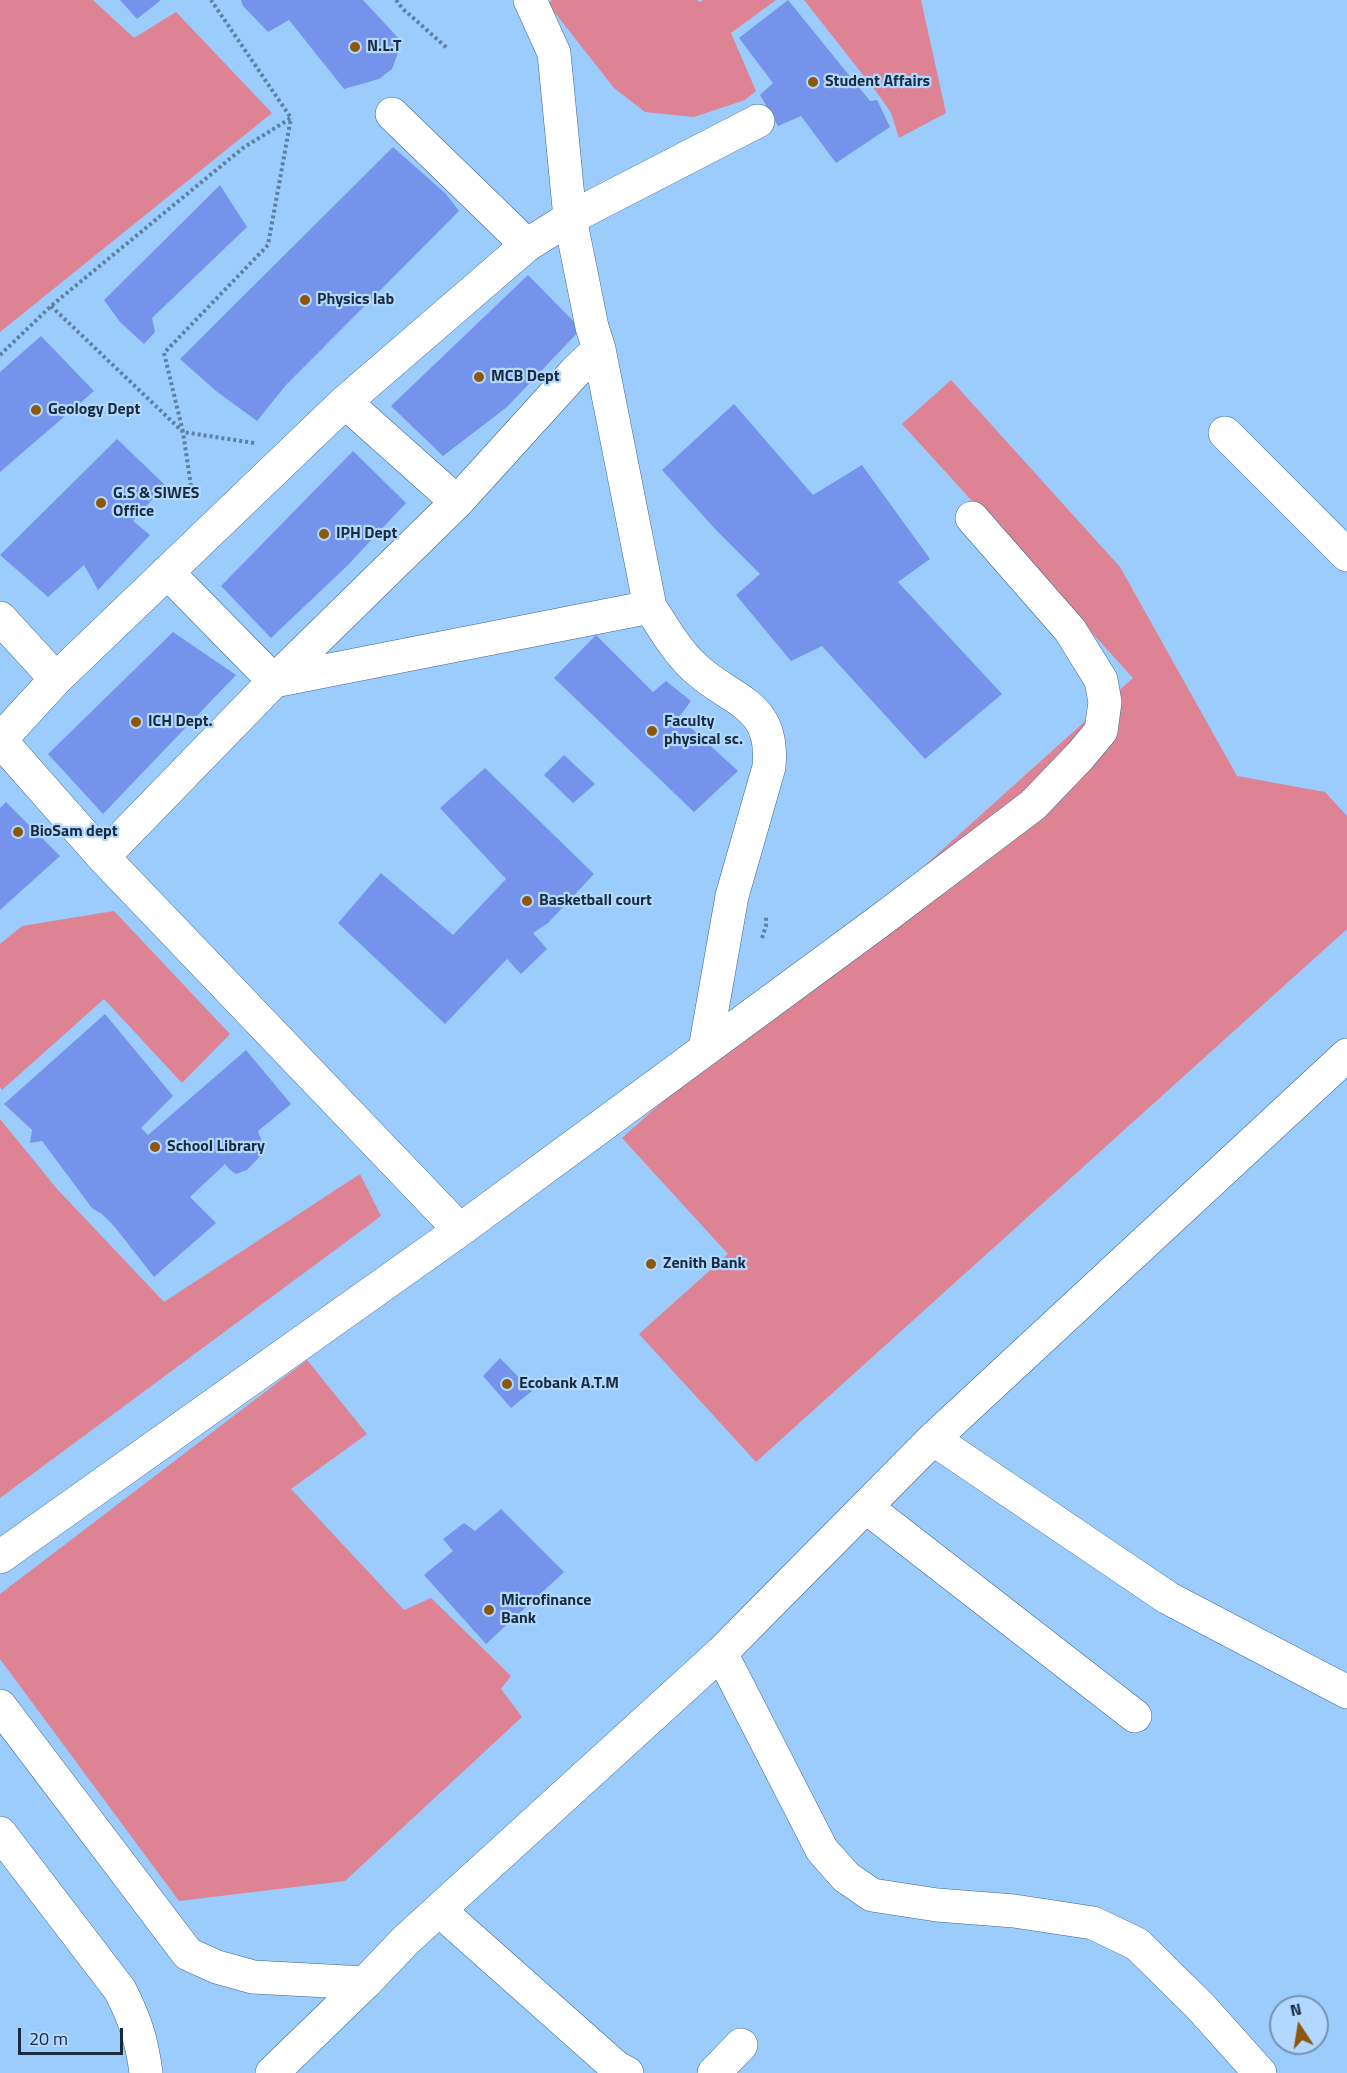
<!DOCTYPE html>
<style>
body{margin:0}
#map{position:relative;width:1347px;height:2073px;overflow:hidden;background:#9cccfc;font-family:"Titillium Web",sans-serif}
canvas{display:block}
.north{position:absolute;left:1269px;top:1995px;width:60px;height:60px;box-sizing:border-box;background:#b2d8ff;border:2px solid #7593b2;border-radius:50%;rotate:348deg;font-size:16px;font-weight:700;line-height:24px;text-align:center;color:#192c3e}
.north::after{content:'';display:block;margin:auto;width:21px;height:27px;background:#8c5707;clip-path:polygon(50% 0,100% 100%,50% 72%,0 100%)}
.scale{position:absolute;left:18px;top:2028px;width:105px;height:27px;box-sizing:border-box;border:3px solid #192c3e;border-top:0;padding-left:8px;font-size:18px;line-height:21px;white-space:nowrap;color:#192c3e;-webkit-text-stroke:4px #b2d8ff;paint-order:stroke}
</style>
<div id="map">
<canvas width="1347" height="2073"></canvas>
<div class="north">N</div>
<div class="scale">20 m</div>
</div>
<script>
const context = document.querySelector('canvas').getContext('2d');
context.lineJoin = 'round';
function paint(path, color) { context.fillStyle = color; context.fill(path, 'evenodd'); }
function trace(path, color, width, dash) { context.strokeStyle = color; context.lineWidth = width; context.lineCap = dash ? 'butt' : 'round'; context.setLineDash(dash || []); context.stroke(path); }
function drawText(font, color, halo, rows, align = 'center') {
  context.font = font + ' "Titillium Web",sans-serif'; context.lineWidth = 4.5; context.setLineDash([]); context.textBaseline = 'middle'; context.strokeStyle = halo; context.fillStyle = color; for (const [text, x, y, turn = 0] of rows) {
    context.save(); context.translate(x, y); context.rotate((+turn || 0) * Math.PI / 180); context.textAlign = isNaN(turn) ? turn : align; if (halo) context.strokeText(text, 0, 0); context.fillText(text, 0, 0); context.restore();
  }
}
paint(new Path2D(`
 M0 0H93L134 38 176 12 272 113 0 332Z
 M552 0H697L700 2 703 0H776L731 33 756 91 745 100 694 117 645 112 614 88 548 4Z
 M804 0H921L946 113 899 138 891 113 878 94Z
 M951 380 1120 567 1237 776 1325 792 1347 816V929L756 1462 639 1334 728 1254 622 1138 1133 678 902 424Z
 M114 911 230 1034 182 1083 104 999 2 1090 0 1087V944L22 926Z
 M0 1119 58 1190 164 1302 360 1174 381 1216 0 1498Z
 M307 1360 367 1434 291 1489 404 1610 431 1598 511 1676 501 1689 522 1717 345 1881 179 1901 0 1659V1594Z`), '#dd8394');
paint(new Path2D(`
 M120 0H161L137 19Z
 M241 0H363L402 42 392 69 379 79 344 89 289 20 268 32 243 6Z
 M788 0 870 101 877 100 890 127 836 163 801 116 778 126 760 95 773 83 739 38Z
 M393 147 446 194 459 211 286 385 257 421 216 391 180 359Z
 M220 185 247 227 152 318 155 332 144 344 120 322 104 300Z
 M528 275 581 329 507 407 443 456 391 406Z
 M41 336 94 391 0 472V372Z
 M734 404 813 495 862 465 930 559 898 582 1002 694 925 759 822 646 791 661 736 595 760 574 716 530 662 470Z
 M117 439 165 485 133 521 150 535 98 590 84 565 48 597 0 555Z
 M353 451 406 503 347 566 271 638 221 586Z
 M173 632 236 675 103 814 48 754Z
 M596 635 653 692 666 681 691 701 679 717 738 771 694 812 554 678Z
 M564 755 595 784 573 803 544 775Z
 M485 768 594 874 548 923 533 933 547 949 521 974 507 959 445 1024 338 923 381 873 453 935 506 879 440 808Z
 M6 802 60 856 0 910V808Z
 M105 1014 173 1096 141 1128 148 1135 246 1050 291 1104 258 1131 265 1151 247 1170 236 1174 230 1170 225 1164 190 1197 216 1223 154 1277 114 1226 102 1214 92 1208 42 1141 30 1143 32 1130 4 1104Z
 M500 1358 532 1391 511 1408 483 1376Z
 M501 1509 564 1572 486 1644 424 1575 453 1551 443 1539 464 1523 475 1531Z`), '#7593eb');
const minor = new Path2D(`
 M392 114 527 245
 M599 349 650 607C663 627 676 650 694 667 732 703 775 702 769 767L732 896 705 1049
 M345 402 457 502
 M1225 433 1347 555
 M167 572 274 681 650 607
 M0 618 56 679
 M0 740 56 679 345 402 527 245 570 218 758 121
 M0 740 103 857 460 1230
 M103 857 274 681 457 502 575 372 599 349 592 327 570 218 554 53 530 0
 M933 1439 1168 1598 1347 1692
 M866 1507 1135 1716
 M0 1557 460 1230 881 920 1033 805 1080 756 1101 731 1105 702 1101 680 1070 630 972 518
 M721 1653 822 1850 846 1877 872 1895 937 1905 1014 1911 1093 1923 1137 1944 1200 2006 1260 2073
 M0 1706 188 1954 217 1967 253 1977 365 1983
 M0 1833 120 1990C135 2019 142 2041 146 2073
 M439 1910 617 2068 627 2073
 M272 2073 365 1983 406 1940 721 1653 933 1439 1347 1055
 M714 2073 741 2045`);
trace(minor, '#3b6892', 34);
trace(new Path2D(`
 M396 0 403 9 447 48
 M51 306 183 432 193 500
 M0 355 51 306 243 148 291 118 211 0
 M254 443 183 432 164 353 268 245 291 118
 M762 938 766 926V916`), '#5e80a1', 4, [3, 3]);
trace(minor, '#fff', 33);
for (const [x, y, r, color] of [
 [355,47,6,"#8c5707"],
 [813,82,6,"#8c5707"],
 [305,300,6,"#8c5707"],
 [479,377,6,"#8c5707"],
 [36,410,6,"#8c5707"],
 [101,503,6,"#8c5707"],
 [324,534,6,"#8c5707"],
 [136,722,6,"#8c5707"],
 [652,731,6,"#8c5707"],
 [18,832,6,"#8c5707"],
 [527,901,6,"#8c5707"],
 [155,1147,6,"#8c5707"],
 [651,1264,6,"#8c5707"],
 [507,1384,6,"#8c5707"],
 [489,1610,6,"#8c5707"]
]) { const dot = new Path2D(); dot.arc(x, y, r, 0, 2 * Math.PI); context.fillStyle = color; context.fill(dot); trace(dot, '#b2d8ff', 2); }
drawText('bold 16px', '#192c3e', '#b2d8ff', [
 ["N.L.T",367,47],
 ["Student Affairs",825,82],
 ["Physics lab",317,300],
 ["MCB Dept",491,377],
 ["Geology Dept",48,410],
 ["G.S & SIWES",113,494],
 ["Office",113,512],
 ["IPH Dept",336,534],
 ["ICH Dept.",148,722],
 ["Faculty",664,722],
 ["physical sc.",664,740],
 ["BioSam dept",30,832],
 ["Basketball court",539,901],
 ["School Library",167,1147],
 ["Zenith Bank",663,1264],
 ["Ecobank A.T.M",519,1384],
 ["Microfinance",501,1601],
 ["Bank",501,1619]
], 'left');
</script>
